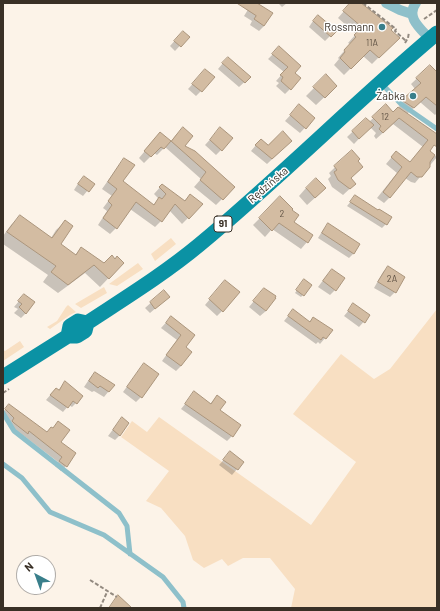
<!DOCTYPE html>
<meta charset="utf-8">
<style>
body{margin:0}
#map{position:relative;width:440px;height:611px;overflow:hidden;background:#fcf3e8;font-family:Barlow,sans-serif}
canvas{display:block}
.frame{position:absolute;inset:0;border:4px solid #393026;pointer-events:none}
.north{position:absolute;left:16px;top:555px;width:40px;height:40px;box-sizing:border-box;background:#fff;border:1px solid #b0aca8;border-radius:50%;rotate:319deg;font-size:11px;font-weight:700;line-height:16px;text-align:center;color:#393026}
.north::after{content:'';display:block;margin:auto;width:14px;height:18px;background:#397f8b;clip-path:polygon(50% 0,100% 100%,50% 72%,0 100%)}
</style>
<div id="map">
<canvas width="440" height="611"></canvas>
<div class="frame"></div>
<div class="north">N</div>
</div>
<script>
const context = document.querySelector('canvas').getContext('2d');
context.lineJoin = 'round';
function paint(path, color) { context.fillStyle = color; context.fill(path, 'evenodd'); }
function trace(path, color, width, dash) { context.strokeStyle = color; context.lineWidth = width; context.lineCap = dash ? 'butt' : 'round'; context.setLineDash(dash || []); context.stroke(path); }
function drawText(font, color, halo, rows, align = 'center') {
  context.font = font + ' Barlow,sans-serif'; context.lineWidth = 3; context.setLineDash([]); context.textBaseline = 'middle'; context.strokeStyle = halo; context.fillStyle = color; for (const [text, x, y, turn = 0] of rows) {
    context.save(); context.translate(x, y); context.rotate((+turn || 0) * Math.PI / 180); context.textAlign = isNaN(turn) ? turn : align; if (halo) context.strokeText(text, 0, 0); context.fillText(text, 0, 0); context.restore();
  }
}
paint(new Path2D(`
 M171 238 176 244 155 261 151 254Z
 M138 263 143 269 117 286 109 284Z
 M104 287 107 293 81 308 75 304Z
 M68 305 76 312 70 315 50 329 47 327 57 321 66 307Z
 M437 309V608H291L295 589 270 558H243L228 566 222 559 204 568 193 560 185 536 161 508 146 501 169 471 121 437 132 421 147 432 159 417 311 525 356 462 293 414 341 354 374 379 390 369Z
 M20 341 24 347 3 361V350L5 351Z`), '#f8dfc2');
paint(new Path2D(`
 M254 3 264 26 259 31 250 25 252 21 244 16 249 8Z
 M278 3H287L282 7Z
 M351 3H360L398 38 372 64 363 56 344 75 334 65 339 59 338 58 350 44 348 43 356 34 338 18Z
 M313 21 335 31 325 41 309 27Z
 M178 37H188L175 51 170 46Z
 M279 48 294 73 290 89 285 94 276 86 279 83 276 81 284 72 268 59Z
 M223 63 250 77 239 87 218 69Z
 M430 66 437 73V113L435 115 420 102 407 114 437 135V139L428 151 437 157 415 183 411 182 405 178 390 197 384 203 377 198 397 173 386 164 396 152 409 163 423 147 393 124 376 139 374 136 376 133 370 127 354 144 347 137 366 119 369 122 386 106 393 113 399 107 400 105V104L415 89 411 84Z
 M201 75V91L196 96 188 89Z
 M326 76 336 86 316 105 306 96Z
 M294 111 314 118 300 133 285 121Z
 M160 133 171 142 176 135 183 146 234 187 216 205 194 187 201 179 165 147 157 155 154 153 144 163 139 158Z
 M215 134 221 150 216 155 205 145Z
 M256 145 268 146H286L267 164 251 151Z
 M352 151 350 179 355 184 343 195 332 187 328 179 331 176 329 173Z
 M125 159 122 182 153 205 159 199 154 194 162 185 184 201 190 195 202 204 182 224 169 210 161 221 155 227 130 209 116 228 110 234 98 225 107 211 103 208 112 196 102 189 119 165Z
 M79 182 93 184 83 196 74 190Z
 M306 188 317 196 307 205 299 196Z
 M280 198 293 222 307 242 301 249 272 229 265 237 253 225Z
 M352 200 386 224 382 228 347 206Z
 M20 216 51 238 56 230 65 222 60 244 75 255 81 248 104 264 115 260 123 263 100 287 85 273 58 293 43 282 48 275 3 244V236L11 225Z
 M328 224 354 253 349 258 318 238 323 230Z
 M388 267 395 292 390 297 374 288 383 272Z
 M332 270 335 290 330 295 318 287 327 275Z
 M302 283 303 295 301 297 295 293Z
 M221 286 222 311 217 316 205 305Z
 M164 291V301L150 313 145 308Z
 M24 295 26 313 21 318 14 313 18 309 14 307Z
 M254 301 266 311 260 316 249 307Z
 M354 304 369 316 359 327 344 316Z
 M293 310 309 322 313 318 331 331 320 344 318 342 316 344 284 321Z
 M171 317 194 335 184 347 191 352 181 366 176 371 162 361 177 340 161 328Z
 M144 365 141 397 136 402 123 392 139 370Z
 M95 373 113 386 104 397 94 391 92 392 84 387 90 378Z
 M61 387 76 403 72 407 69 405 63 412 46 400 52 393 58 391Z
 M194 393 210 404 217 396 218 411 239 426 232 436 227 441 181 409Z
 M9 405 47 433 58 423 60 442 75 453 66 466 61 471 55 466 58 462 24 436 22 438 9 427 3 412Z
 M122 419 120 435 115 440 108 436 117 424Z
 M230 453 243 462 232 475 219 465Z`), '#0003');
const building = new Path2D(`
 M237 3H257L273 13 264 26 254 19 256 16Z
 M350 3H361L393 28 391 30 400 38 379 58 370 50 351 69 340 58 345 52 344 50 356 37 354 35 362 27 343 11Z
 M318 15 337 31 331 37 313 21Z
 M183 31 190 37 181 47 174 41Z
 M279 46 301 66 295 73 301 78 291 90 281 81 283 77 280 75 288 67 272 54Z
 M228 57 251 77 245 83 222 63Z
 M430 65 437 72V106L426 97 414 108 403 101 405 98H404L421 83 416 78Z
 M205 69 215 77 202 92 192 84Z
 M326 74 337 86 325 98 313 87Z
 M299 104 315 118 306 129 290 115Z
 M386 104 393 112 398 107 437 134V147L434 145 430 151 435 155 430 162V167L422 177H417L411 172 390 198 383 192 402 167 391 157 396 151 410 162 428 140 399 118 383 133 379 129 381 126 372 117Z
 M366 118 374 125 359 139 352 131Z
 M183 127 193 136 185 146 195 151 235 187 223 200 200 180 206 172 171 141 164 149 161 147 151 157 144 151 160 132 171 141Z
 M220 127 233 138 222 151 210 140Z
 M283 131 292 141 272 159 255 145 261 139 268 145Z
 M352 150 360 159 358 161 363 167 351 178 356 184 350 189 338 180 334 172 337 170 334 166Z
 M124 158 135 165 123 181 154 205 159 197 162 199 166 194 159 187 162 184 185 201 190 194 203 204 189 219 175 204 162 222 136 202 117 229 103 218 112 205 108 201 117 189 108 182Z
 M84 176 95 184 89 192 78 184Z
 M316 178 326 188 315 198 306 188Z
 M355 195 378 210 379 209 392 217 387 225 350 202Z
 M280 196 293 209 292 210 299 215 294 222 313 235 308 243 279 223 272 231 259 218Z
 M20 215 52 238 65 220 73 226 61 244 76 255 81 247 104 263 112 255 115 259 117 256 124 263 109 279 94 265 68 285 51 272 56 266 7 232Z
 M328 223 360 244 354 254 322 233Z
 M388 266 405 277 396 293 378 282Z
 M332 269 345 278 336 291 323 281Z
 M304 279 312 285 304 296 296 290Z
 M225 280 240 292 223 312 209 299Z
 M264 288 276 296 275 298H276L266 311 253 301Z
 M164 290 170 297 155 309 150 302Z
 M24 294 35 302 26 314 19 307 22 304 18 301Z
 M353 303 370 315 365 323 348 311Z
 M293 309 310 322 313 317 333 330 326 339 323 337 321 340 288 316Z
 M171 316 195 335 186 347 192 352 181 366 166 355 181 335 166 323Z
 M144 363 159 374 142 398 127 387Z
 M95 372 115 385 109 392 100 386 98 388 89 381Z
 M65 381 83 396 77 404 73 401 68 408 50 395 56 388 59 390Z
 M194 391 211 404 217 395 226 402 220 410 241 425 233 437 185 404Z
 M9 404 47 432 51 427 53 428 58 421 70 430 61 442 76 453 67 467 59 461 62 457 29 431 28 434 14 423 12 421 14 418 5 409Z
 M122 417 129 423 120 436 113 430Z
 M230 451 244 462 238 470 223 460Z
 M118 595 132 608H109Z`);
paint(building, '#d3bca2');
trace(building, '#ab957c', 1);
trace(new Path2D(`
 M363 3 396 29 395 31 406 41
 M424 19 437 10
 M405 43 408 38 409 32
 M3 393 9 389
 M90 580 117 597
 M100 608 107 592`), '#938a80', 2, [4, 2]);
trace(new Path2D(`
 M381 83 401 104 437 129
 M3 413 14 431 119 513 127 526 130 554
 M3 464 22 478 50 512 104 535 163 577 183 602 184 608`), '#8ec0ca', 5);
trace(new Path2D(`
 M386 3 400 10 412 14
 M416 3C405 17 421 29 430 39`), '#8ec0ca', 10);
trace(new Path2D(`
 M87 323C125 298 164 274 199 245 281 177 356 101 437 33
 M68 336 70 326 78 321 87 323
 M68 336H77L85 331 87 323
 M3 377 68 336`), '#0b92a4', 15);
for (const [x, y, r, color] of [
 [382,27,4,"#397f8b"],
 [413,96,4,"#397f8b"]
]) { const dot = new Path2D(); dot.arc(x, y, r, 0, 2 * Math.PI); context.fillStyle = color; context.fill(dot); trace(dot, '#fff', 1.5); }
drawText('9px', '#605345', null, [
 ["11A",372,43],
 ["12",385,117],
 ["2",282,214],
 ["2A",392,279]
]);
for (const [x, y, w] of [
 [223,224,18]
]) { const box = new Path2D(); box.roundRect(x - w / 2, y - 8, w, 16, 3); context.fillStyle = '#fff'; context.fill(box); trace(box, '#393026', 1); }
drawText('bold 10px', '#393026', null, [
 ["91",223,224]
]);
drawText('11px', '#393026', '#fff', [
 ["Rossmann",374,27],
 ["Żabka",405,96]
], 'right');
drawText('11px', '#393026', '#fff', [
 ["Rędzińska",268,185,-41]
]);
</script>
